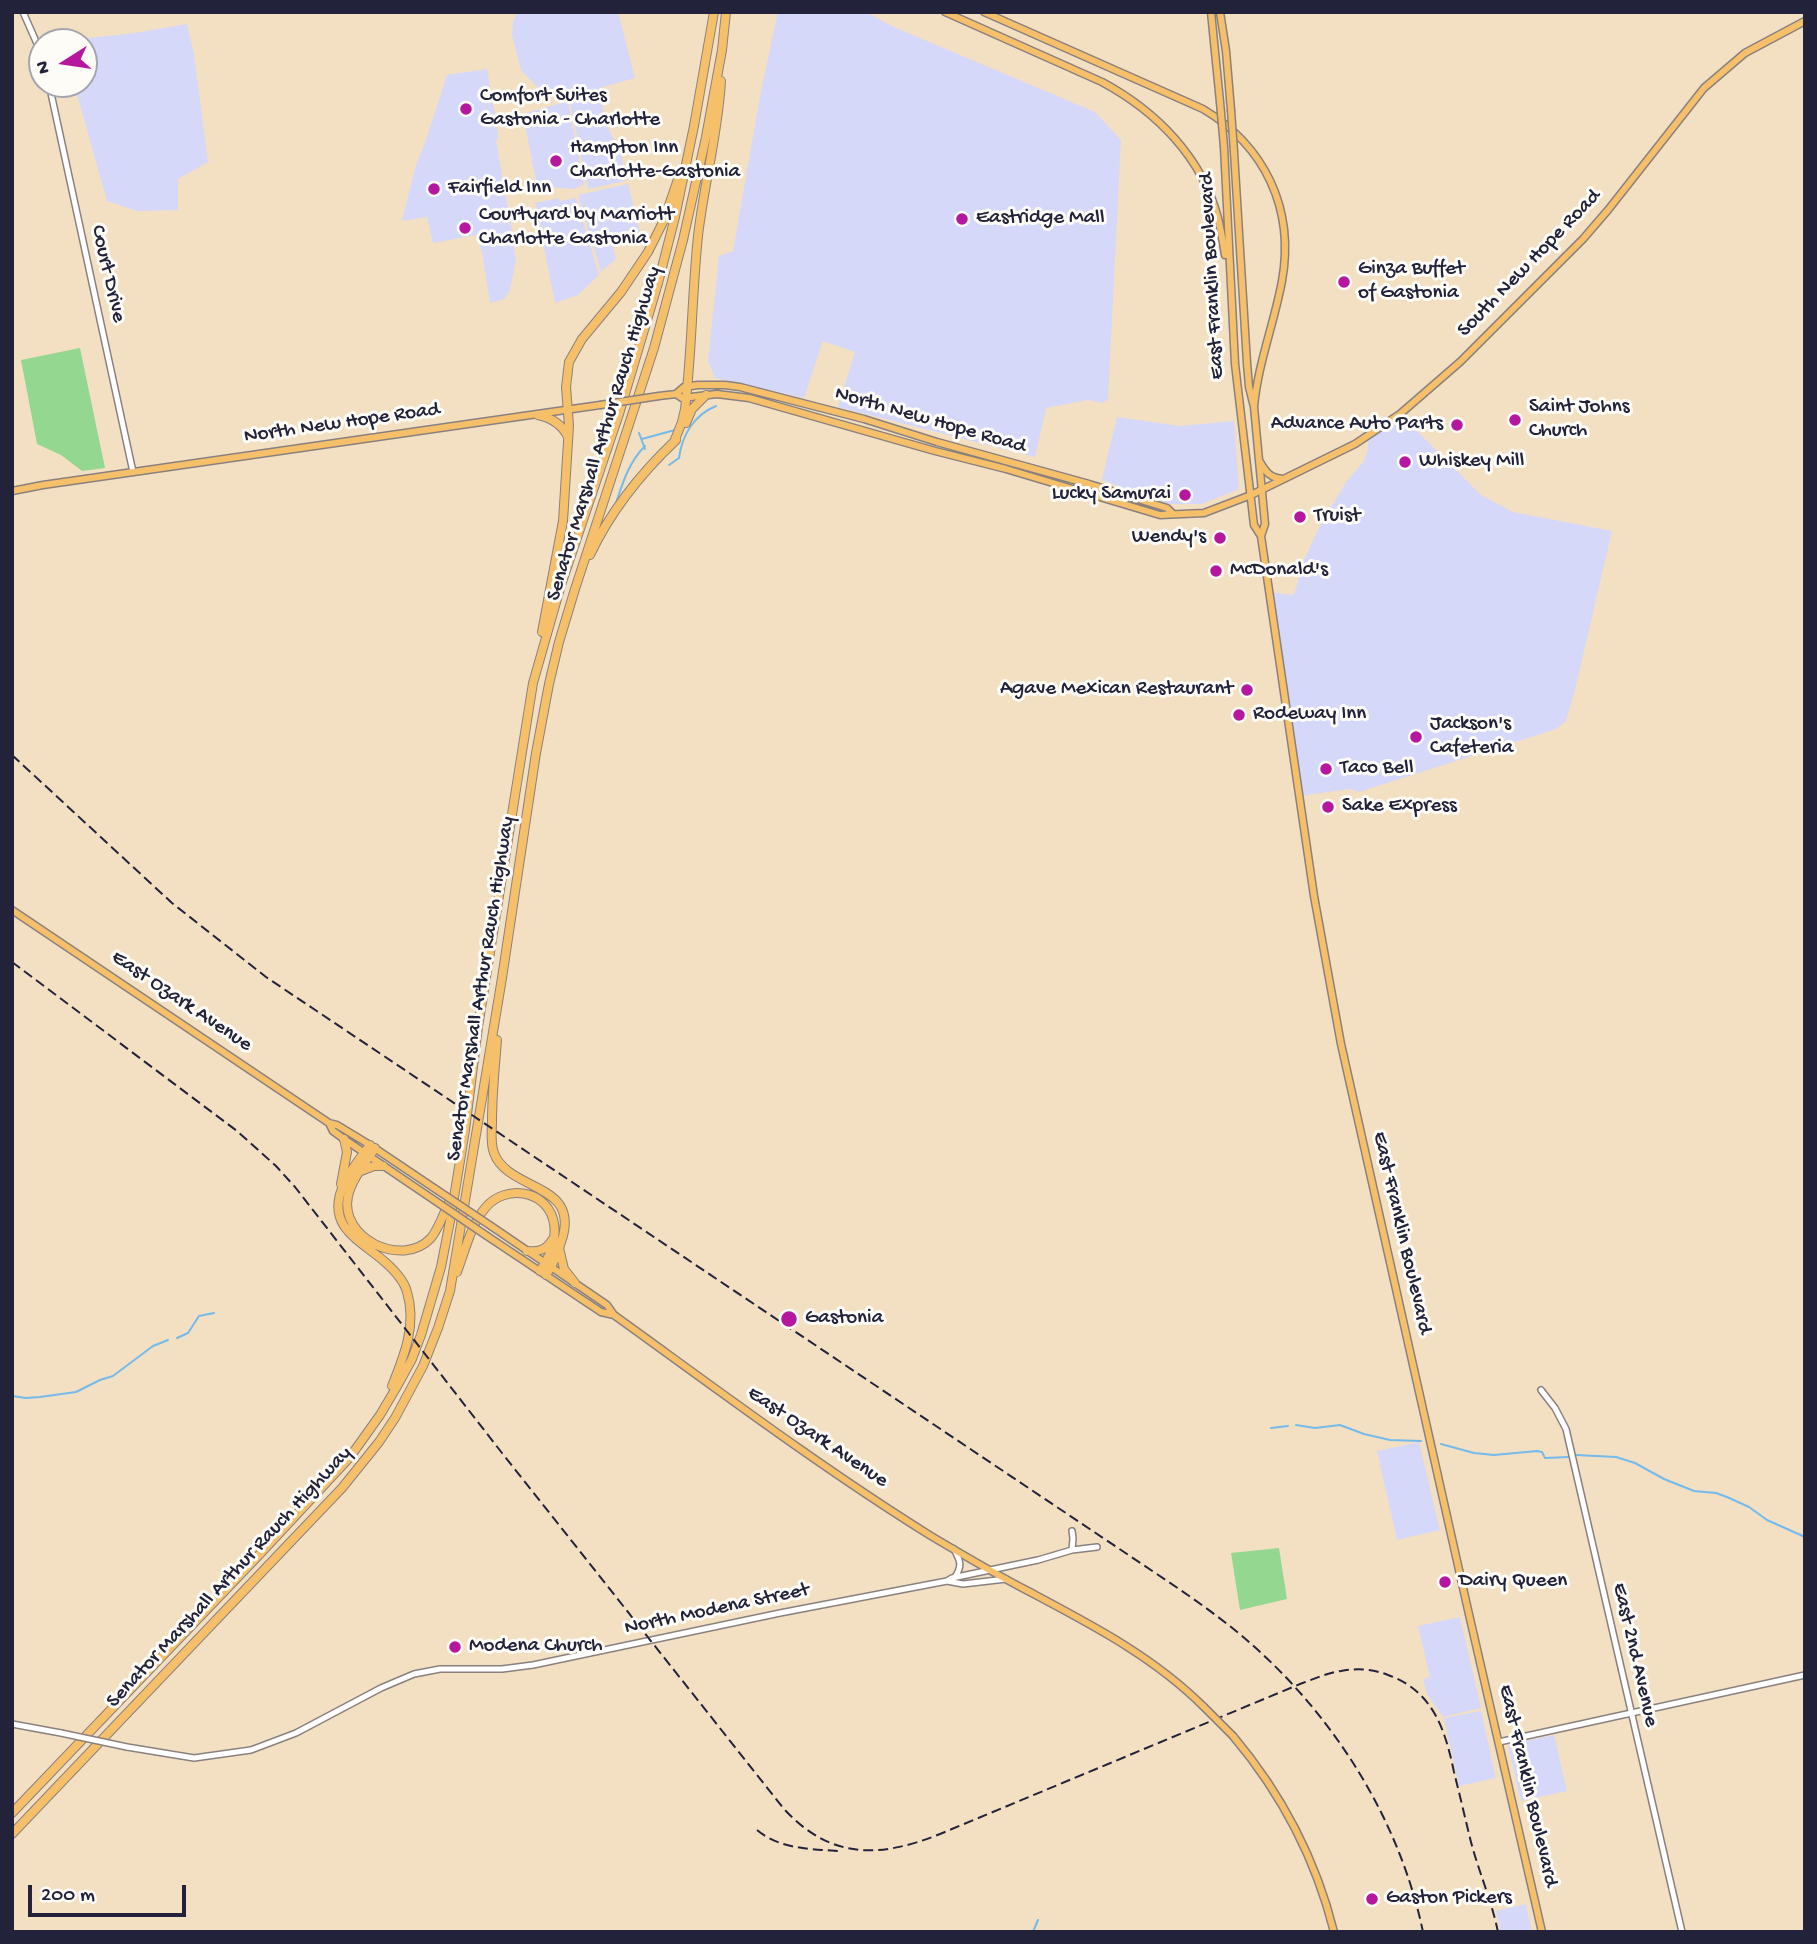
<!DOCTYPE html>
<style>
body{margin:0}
#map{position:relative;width:1817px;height:1944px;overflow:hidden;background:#f3e0c3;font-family:"Gochi Hand",sans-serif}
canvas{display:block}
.frame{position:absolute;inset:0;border:14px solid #22223b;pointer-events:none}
.north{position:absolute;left:28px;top:28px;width:70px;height:70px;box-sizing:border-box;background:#fdfcf7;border:2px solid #a5a5ac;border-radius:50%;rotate:258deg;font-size:19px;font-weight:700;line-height:28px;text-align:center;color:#22223b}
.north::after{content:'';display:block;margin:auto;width:24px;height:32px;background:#b5179e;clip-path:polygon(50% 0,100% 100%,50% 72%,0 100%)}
.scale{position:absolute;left:28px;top:1885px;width:158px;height:32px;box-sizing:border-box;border:4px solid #22223b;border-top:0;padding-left:9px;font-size:21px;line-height:24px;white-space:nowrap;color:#22223b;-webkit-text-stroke:5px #fdfcf7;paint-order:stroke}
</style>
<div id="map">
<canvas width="1817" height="1944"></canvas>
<div class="frame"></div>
<div class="north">N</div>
<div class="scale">200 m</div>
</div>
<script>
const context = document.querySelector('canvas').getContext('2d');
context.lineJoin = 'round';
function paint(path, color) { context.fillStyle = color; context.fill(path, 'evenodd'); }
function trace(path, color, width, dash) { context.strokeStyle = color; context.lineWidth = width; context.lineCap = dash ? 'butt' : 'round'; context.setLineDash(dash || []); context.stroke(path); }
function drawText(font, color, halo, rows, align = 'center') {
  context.font = font + ' "Gochi Hand",sans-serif'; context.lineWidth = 6; context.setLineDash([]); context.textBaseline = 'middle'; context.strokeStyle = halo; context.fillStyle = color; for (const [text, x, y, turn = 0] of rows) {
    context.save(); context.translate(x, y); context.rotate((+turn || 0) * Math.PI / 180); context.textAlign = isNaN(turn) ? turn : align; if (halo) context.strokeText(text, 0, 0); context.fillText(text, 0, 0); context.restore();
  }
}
paint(new Path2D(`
 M518 12H618L635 78 600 88 605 122 621 153 626 181 588 189 569 97 546 96 521 70 512 35 513 21Z
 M778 12H866L894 27 1095 112 1121 140 1108 399 1103 403 1088 400 1046 408 1035 457 838 407 855 352 823 341 804 398 715 378 708 361 719 256 733 251 761 91Z
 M187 24 194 54 208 162 178 179V210L137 211 107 201 74 84H84V42L62 41 135 33Z
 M487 69 498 133V139L496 140 510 219 512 232 509 244 514 246 516 260 510 290 504 299 490 303 482 252 476 235 433 243 427 217 402 221 415 168 427 137 447 75Z
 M568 101 584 185 573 189 537 186 523 114Z
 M628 184 640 232 611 240 616 259 601 272 578 195Z
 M559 198 560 201 576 198 599 275 578 295 555 303 535 203Z
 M1400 414 1481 495 1513 512 1612 531 1575 690 1566 721 1556 729 1359 792 1350 789 1299 796 1269 592 1294 595 1304 560 1319 528 1346 482 1364 461 1368 449V436Z
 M1117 417 1180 426 1234 421 1239 489 1202 504H1168L1102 480Z
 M1419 1442 1440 1530 1397 1540 1377 1451Z
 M1460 1617 1481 1708 1443 1717 1427 1694 1423 1679 1430 1677 1418 1626Z
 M1481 1711 1496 1778 1459 1786 1444 1718Z
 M1554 1735 1567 1791 1521 1801 1508 1745Z
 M1526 1904 1532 1932H1501L1496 1911Z`), '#d5d8f9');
paint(new Path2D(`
 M80 348 105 468 82 471 61 455 37 444 21 360Z
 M1279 1548 1287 1599 1240 1610 1231 1553Z`), '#94d790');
trace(new Path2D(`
 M639 433 645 449
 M642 439 675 430
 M669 465 679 458C682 435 694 415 716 406
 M616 503C623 482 629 462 645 446
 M177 1338 188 1333 199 1316 214 1313
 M12 1396 26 1398 40 1397 76 1392 100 1380 113 1376 153 1346 168 1340
 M1296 1425 1315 1428 1340 1425 1364 1434 1390 1440 1421 1441
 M1271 1428 1288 1426
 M1441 1444 1474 1453 1494 1455 1537 1451 1542 1452 1545 1458 1569 1457
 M1576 1455 1616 1457 1635 1463 1664 1479 1694 1491 1716 1493 1727 1497 1749 1507 1767 1520 1805 1537
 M1033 1932 1038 1920`), '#74baeb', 2);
const minor = new Path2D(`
 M23 12 42 55
 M49 84 133 472
 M1541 1390 1555 1408 1566 1429 1682 1932
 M1072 1531 1073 1538 1072 1550
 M954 1549C960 1561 963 1565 955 1577
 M947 1581 963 1584 1006 1579
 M12 1724 61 1733
 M1499 1742 1805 1675
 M127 1747 194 1758 251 1750 296 1733 381 1688 414 1674 440 1669H502L533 1665 780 1613 947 1581 952 1578 1038 1560 1072 1550 1097 1547`);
const major = new Path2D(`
 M945 12 1102 82C1156 111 1202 157 1218 218 1221 230 1223 243 1225 255
 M984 12 1203 109C1265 146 1295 209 1282 281 1274 324 1258 363 1254 407
 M1211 12 1220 102
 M1220 12 1226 51 1231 110
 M1224 147 1235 364 1254 525 1261 536 1314 896 1341 1044 1468 1610 1542 1932
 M1234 152 1247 363 1249 387 1254 407 1265 524 1261 536
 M676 394 682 398 717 394 749 398 935 451 1006 469 1160 515 1204 513 1251 495 1355 444 1400 414 1460 362 1583 239 1608 210 1704 88 1745 53 1805 21
 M659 396 676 394 684 387 698 385H725L740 387 864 419 937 442 1089 484 1167 508 1172 513
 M1260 462C1266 473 1271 478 1283 479
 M12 491 43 485 600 405
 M12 910 329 1123 337 1125 370 1145 437 1190
 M329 1123 333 1131 344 1139 434 1200
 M491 1226 607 1305 614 1315C718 1390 822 1468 931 1536 963 1555 995 1574 1028 1591 1090 1624 1153 1656 1204 1707
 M487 1236 601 1312 614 1315
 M1233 1736C1281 1793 1316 1860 1334 1932`);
const highway = new Path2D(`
 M538 415C552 418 562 424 568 437
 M686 423 692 409 706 395
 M674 442 682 422 685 409C692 351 692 293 698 236 704 184 718 134 721 81
 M590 555C611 510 640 474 676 440
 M542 632 563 521 569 426 566 387 569 362 582 339 621 292 648 252 664 220 678 179
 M497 1040C495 1067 492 1094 492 1121 492 1131 490 1143 494 1153 508 1191 577 1182 563 1236 559 1250 554 1264 546 1275
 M370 1145C352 1168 323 1203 348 1231 358 1243 373 1251 385 1262 394 1270 404 1280 407 1292 417 1325 404 1356 392 1386
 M375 1148C366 1162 352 1179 348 1196 339 1238 402 1269 431 1238 439 1228 443 1215 448 1204
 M361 1171 374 1166H383
 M341 1184 347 1152 344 1139
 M559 1248 564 1269 575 1283
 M527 1251C539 1252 546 1250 552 1240
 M457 1272C465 1251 471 1224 486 1207 505 1185 544 1189 553 1219 558 1237 550 1256 540 1271
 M12 1813 258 1556 350 1457 380 1415 396 1388 412 1359 421 1335 441 1267 451 1216 465 1130 478 1027 533 683 561 585 619 414 658 283 675 217 694 126 714 12
 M12 1834 342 1488 379 1442 395 1418 423 1366 438 1328 450 1291 502 978 536 753 549 684 559 642 575 589 654 348 683 240 706 137 722 50 726 12`);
trace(minor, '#8a817f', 8);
trace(major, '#8a817f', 9);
trace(highway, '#8a817f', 10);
trace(minor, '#fff', 5);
trace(major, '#f6c06b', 6);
trace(highway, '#f6c06b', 8);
trace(new Path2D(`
 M12 755 172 903 266 977 1124 1552C1164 1579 1205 1605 1242 1636 1331 1711 1399 1817 1423 1932
 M12 962 237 1131 276 1166 295 1187 502 1453 784 1809C831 1860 880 1858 940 1834L1300 1684C1314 1679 1327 1673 1341 1671 1357 1668 1373 1669 1388 1675 1433 1691 1445 1729 1454 1772 1459 1792 1464 1813 1469 1834 1477 1868 1491 1898 1498 1932
 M757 1830C780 1849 809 1849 838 1851`), '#22223b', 2, [10, 5]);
const minorBridge = new Path2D(`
 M61 1733 127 1747`);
const majorBridge = new Path2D(`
 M1220 102 1224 147
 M1231 110 1234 152
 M600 405 659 396
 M437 1190 491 1226
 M434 1200 487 1236
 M1204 1707 1233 1736`);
trace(minorBridge, '#8a817f', 8, []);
trace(majorBridge, '#8a817f', 9, []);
trace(minorBridge, '#fff', 5);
trace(majorBridge, '#f6c06b', 6);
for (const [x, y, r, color] of [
 [466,109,7,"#b5179e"],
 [556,161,7,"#b5179e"],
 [434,189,7,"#b5179e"],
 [962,219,7,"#b5179e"],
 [465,228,7,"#b5179e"],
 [1344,282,7,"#b5179e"],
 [1515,420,7,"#b5179e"],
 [1457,425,7,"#b5179e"],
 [1405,462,7,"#b5179e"],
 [1185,495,7,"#b5179e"],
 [1300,517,7,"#b5179e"],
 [1220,538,7,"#b5179e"],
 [1216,571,7,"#b5179e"],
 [1247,690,7,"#b5179e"],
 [1239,715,7,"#b5179e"],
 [1416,737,7,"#b5179e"],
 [1326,769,7,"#b5179e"],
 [1328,807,7,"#b5179e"],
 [789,1319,9,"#b5179e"],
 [1445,1582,7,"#b5179e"],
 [455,1647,7,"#b5179e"],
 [1372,1899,7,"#b5179e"]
]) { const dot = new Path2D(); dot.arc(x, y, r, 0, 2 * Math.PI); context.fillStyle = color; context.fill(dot); trace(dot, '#fdfcf7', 2.5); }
drawText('21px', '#22223b', '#fdfcf7', [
 ["Comfort Suites",480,97],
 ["Gastonia - Charlotte",480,121],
 ["Hampton Inn",570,149],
 ["Charlotte-Gastonia",570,173],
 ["Fairfield Inn",448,189],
 ["Courtyard by Marriott",479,216],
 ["Charlotte Gastonia",479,240],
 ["Eastridge Mall",976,219],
 ["Ginza Buffet",1358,270],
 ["of Gastonia",1358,294],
 ["Saint Johns",1529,408],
 ["Church",1529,432],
 ["Advance Auto Parts",1443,425,"right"],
 ["Whiskey Mill",1419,462],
 ["Lucky Samurai",1171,495,"right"],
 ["Truist",1314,517],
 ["Wendy's",1206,538,"right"],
 ["McDonald's",1230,571],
 ["Agave Mexican Restaurant",1233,690,"right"],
 ["Rodeway Inn",1253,715],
 ["Jackson's",1430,725],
 ["Cafeteria",1430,749],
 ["Taco Bell",1340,769],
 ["Sake Express",1342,807],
 ["Gastonia",805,1319],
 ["Dairy Queen",1459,1582],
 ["Modena Church",469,1647],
 ["Gaston Pickers",1386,1899]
], 'left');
drawText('21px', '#22223b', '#fdfcf7', [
 ["South New Hope Road",1530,264,-46],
 ["Court Drive",107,274,77],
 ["East Franklin Boulevard",1213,276,-93],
 ["North New Hope Road",930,421,16],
 ["North New Hope Road",342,424,-8],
 ["Senator Marshall Arthur Rauch Highway",605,434,-73],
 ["Senator Marshall Arthur Rauch Highway",482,989,-81],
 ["East Ozark Avenue",181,1002,34],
 ["East Franklin Boulevard",1401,1233,77],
 ["East Ozark Avenue",817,1438,34],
 ["Senator Marshall Arthur Rauch Highway",230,1578,-47],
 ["North Modena Street",717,1610,-12],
 ["East 2nd Avenue",1634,1655,77],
 ["East Franklin Boulevard",1527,1786,77]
]);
</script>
